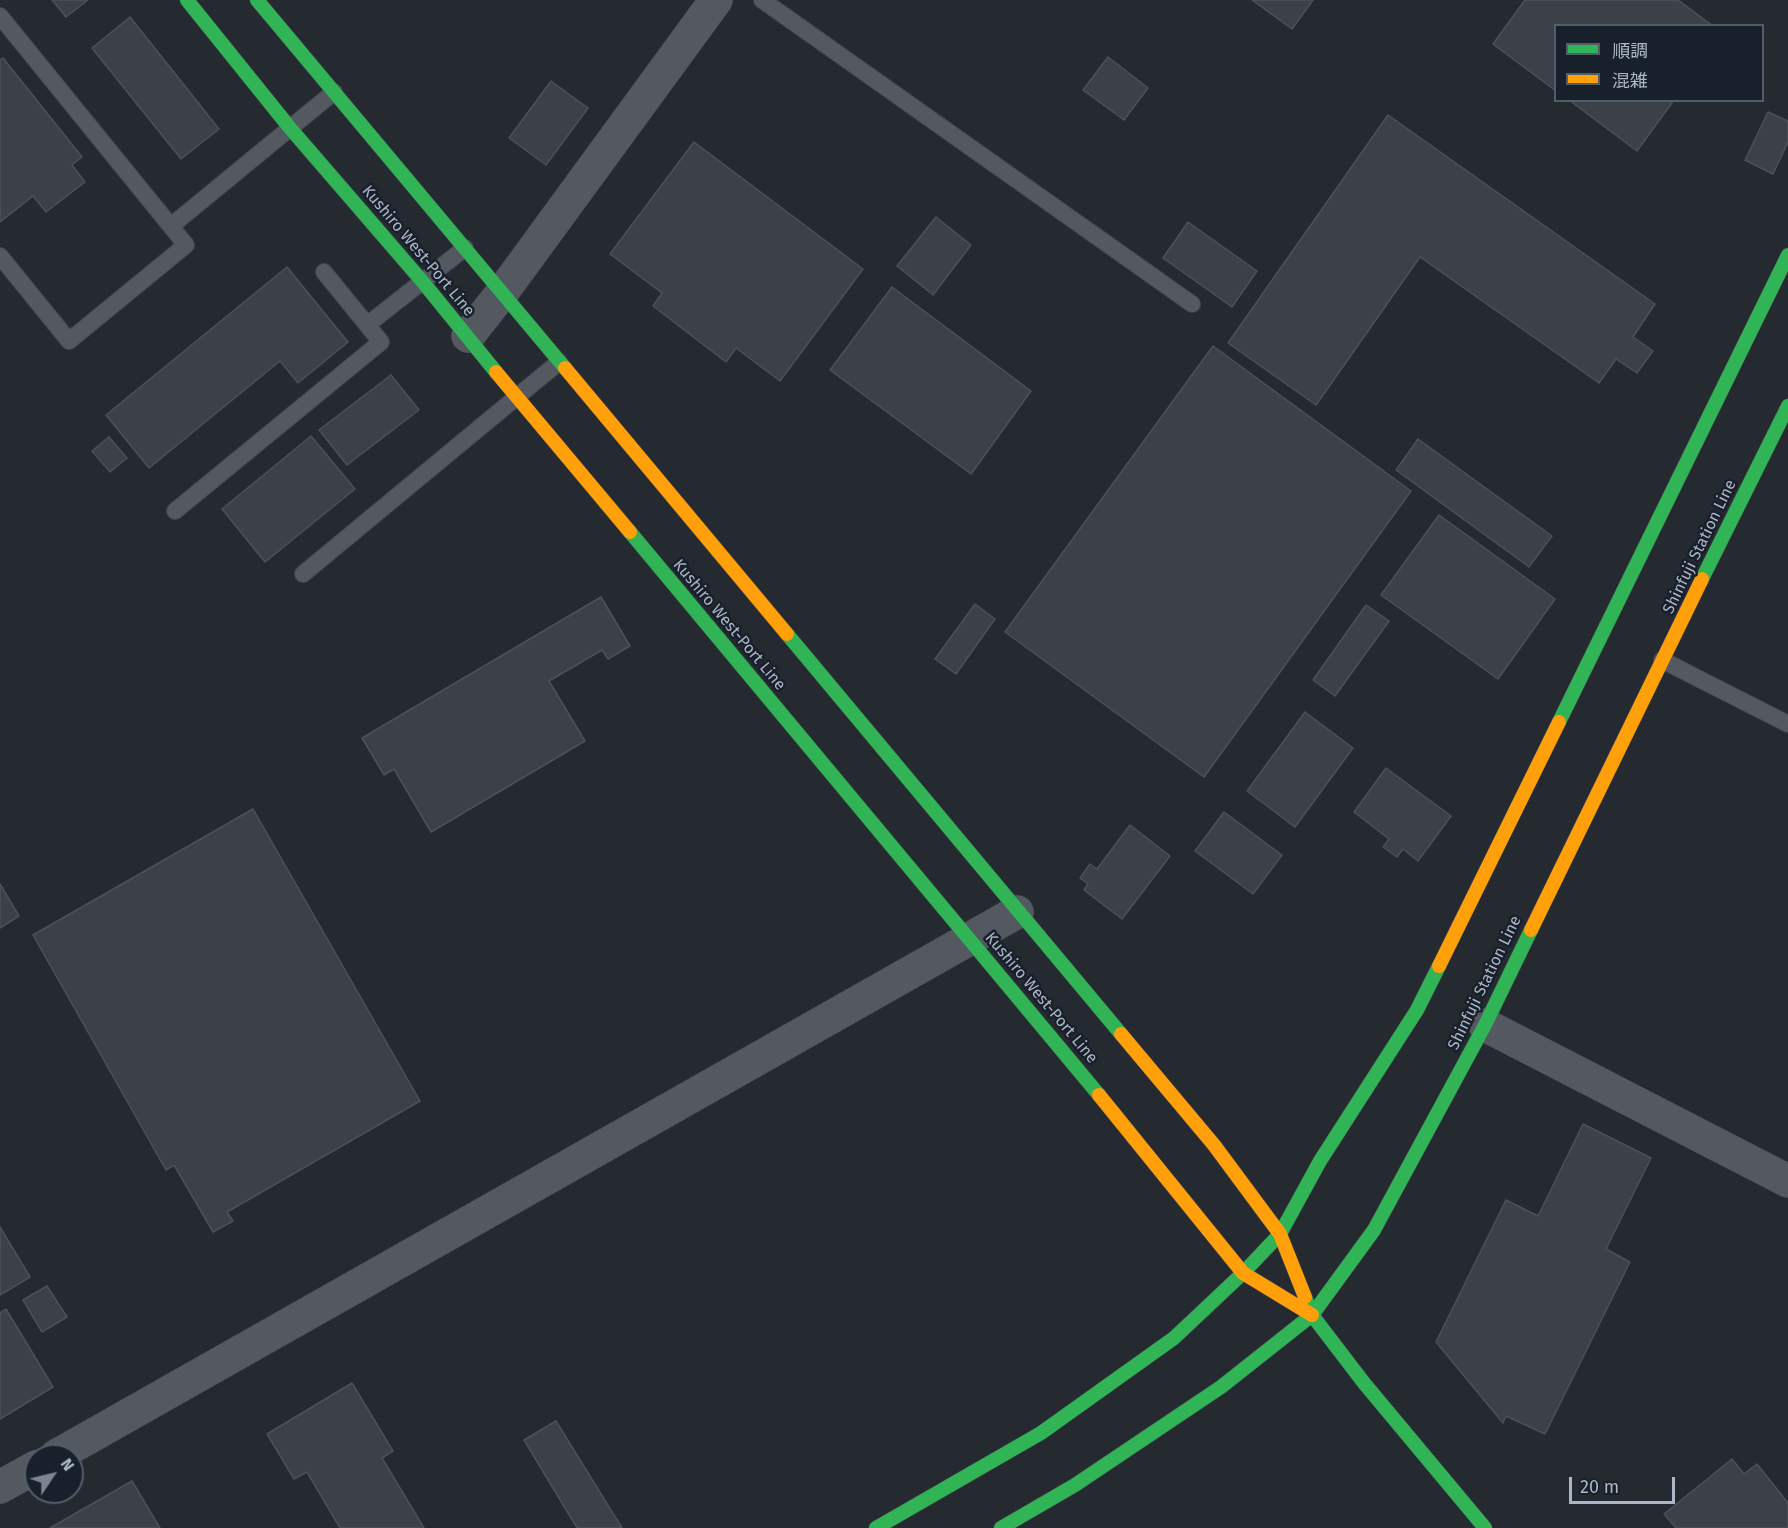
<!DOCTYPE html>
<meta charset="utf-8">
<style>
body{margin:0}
#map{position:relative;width:1788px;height:1528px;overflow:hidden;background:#252a31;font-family:"Fira Sans","Noto Sans JP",sans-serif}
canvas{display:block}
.legend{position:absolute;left:1554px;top:24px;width:210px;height:78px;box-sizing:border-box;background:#18202c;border:2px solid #535c69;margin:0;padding:8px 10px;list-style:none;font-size:18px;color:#acb6c4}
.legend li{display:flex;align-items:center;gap:12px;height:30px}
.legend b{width:30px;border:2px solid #535c69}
.north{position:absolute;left:24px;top:1444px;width:60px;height:60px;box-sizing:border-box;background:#18202c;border:2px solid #535c69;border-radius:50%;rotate:55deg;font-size:16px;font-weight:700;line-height:24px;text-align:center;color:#acb6c4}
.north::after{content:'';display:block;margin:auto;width:21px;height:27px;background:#7d8591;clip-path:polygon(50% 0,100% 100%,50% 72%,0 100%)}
.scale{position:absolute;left:1569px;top:1477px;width:106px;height:27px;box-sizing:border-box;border:3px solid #acb6c4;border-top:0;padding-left:8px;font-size:18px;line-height:21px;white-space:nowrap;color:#acb6c4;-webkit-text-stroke:4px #18202c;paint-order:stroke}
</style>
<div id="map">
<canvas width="1788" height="1528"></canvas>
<ul class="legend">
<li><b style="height:8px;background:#30b455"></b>順調</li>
<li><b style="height:8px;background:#ff9f0a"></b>混雑</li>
</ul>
<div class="north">N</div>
<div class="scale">20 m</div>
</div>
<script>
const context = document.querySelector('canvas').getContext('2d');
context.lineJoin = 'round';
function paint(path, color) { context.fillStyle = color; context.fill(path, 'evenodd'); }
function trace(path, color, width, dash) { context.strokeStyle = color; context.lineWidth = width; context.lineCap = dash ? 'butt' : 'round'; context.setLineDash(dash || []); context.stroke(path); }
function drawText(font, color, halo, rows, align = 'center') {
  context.font = font + ' "Fira Sans",sans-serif'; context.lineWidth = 5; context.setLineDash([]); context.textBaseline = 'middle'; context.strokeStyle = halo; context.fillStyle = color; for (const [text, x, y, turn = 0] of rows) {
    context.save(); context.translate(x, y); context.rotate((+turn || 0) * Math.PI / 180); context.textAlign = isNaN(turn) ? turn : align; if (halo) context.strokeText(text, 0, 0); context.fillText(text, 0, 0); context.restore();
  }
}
const building = new Path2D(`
 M52 0H88L66 17Z
 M1252 0H1313L1292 29Z
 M1525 0H1678L1713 26H1556V91L1493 44Z
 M130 17 219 129 181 159 92 48Z
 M1108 57 1148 88 1124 120 1083 90Z
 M3 58 82 157 72 165 85 182 46 212 33 196 0 222V60Z
 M551 81 588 108 546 165 509 138Z
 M1569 100H1674L1637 151Z
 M1768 112 1788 121V142L1773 174 1745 160Z
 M1388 115 1655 304 1633 337 1653 351 1637 373 1616 359 1599 383 1420 257 1316 405 1228 343Z
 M694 142 863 269 780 381 736 348 726 362 653 306 662 293 610 254Z
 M936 217 971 245 933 295 897 266Z
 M1188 222 1257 271 1232 307 1163 258Z
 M287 267 348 342 298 383 280 361 149 468 106 415Z
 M892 287 1031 391 971 474 830 370Z
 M1213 346 1411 491 1204 777 1005 632Z
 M391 375 419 410 347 465 319 430Z
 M311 436 355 489 265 562 222 509Z
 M109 437 127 458 110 472 92 451Z
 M1418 439 1552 536 1529 567 1396 470Z
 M1439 515 1555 599 1498 679 1381 595Z
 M601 597 630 646 608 659 602 650 549 681 585 741 431 832 394 769 384 775 362 738Z
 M975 604 995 619 956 674 935 659Z
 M1366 605 1389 621 1335 696 1313 680Z
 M1305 712 1353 748 1295 827 1247 791Z
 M1386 768 1451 816 1418 861 1403 849 1397 857 1383 847 1389 839 1354 812Z
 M253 809 420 1101 227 1212 233 1221 213 1232 174 1165 166 1170 33 935Z
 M1224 812 1282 855 1253 894 1195 851Z
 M1130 825 1170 856 1122 919 1084 890 1088 884 1080 878 1090 864 1097 869Z
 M0 884 19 916 0 928Z
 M1583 1124 1651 1158 1606 1249 1630 1262 1545 1434 1506 1416 1503 1423 1436 1342 1506 1200 1538 1216Z
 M0 1227 30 1277 0 1295Z
 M47 1286 67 1317 42 1332 23 1300Z
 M6 1309 53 1387 0 1419V1313Z
 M352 1383 393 1451 382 1458 424 1528H340L307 1472 294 1479 267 1434Z
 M556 1421 622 1528H577L524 1440Z
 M1732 1459 1744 1474 1757 1464 1788 1503V1528H1676L1664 1514Z
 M132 1481 160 1528H50Z`);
paint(building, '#3c4148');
trace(building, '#4b515a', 1.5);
const lane = new Path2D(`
 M762 0 1192 304
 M0 16 186 245 69 341 0 256
 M171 226 334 92
 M367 325 465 248
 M175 511 381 342 324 272
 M303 574 559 362
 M1662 660 1788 724`);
const street = new Path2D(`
 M468 336 501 294 716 0
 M1485 1025 1788 1181
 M56 1456 1017 912
 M0 1487 36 1467`);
const fast = new Path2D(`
 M187 0 290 128 422 281 496 372
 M257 0 565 368
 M630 532 1099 1095
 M1702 579 1788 406
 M787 634 1121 1034
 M1559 722 1788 255
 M1305 1297 1312 1315 1364 1383 1485 1528
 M876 1528 1041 1433 1174 1338 1243 1273 1280 1234 1320 1161 1417 1010 1439 966
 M1001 1528 1075 1485 1221 1387 1312 1315 1374 1230 1485 1025 1531 930`);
const slow = new Path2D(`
 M565 368 787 634
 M496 372 630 532
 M1531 930 1702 579
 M1439 966 1559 722
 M1121 1034 1214 1145 1280 1234 1305 1297
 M1099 1095 1243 1273 1312 1315`);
trace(lane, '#42464c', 18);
trace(street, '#42464c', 34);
trace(fast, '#42464c', 15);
trace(slow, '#42464c', 15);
trace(lane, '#545860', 16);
trace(street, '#545860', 33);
trace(fast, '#30b455', 14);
trace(slow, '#ff9f0a', 14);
drawText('16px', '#acb6c4', '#18202c', [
 ["Kushiro West-Port Line",418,251,50],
 ["Shinfuji Station Line",1700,547,-64],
 ["Kushiro West-Port Line",729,625,50],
 ["Shinfuji Station Line",1485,983,-64],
 ["Kushiro West-Port Line",1041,998,50]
]);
</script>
